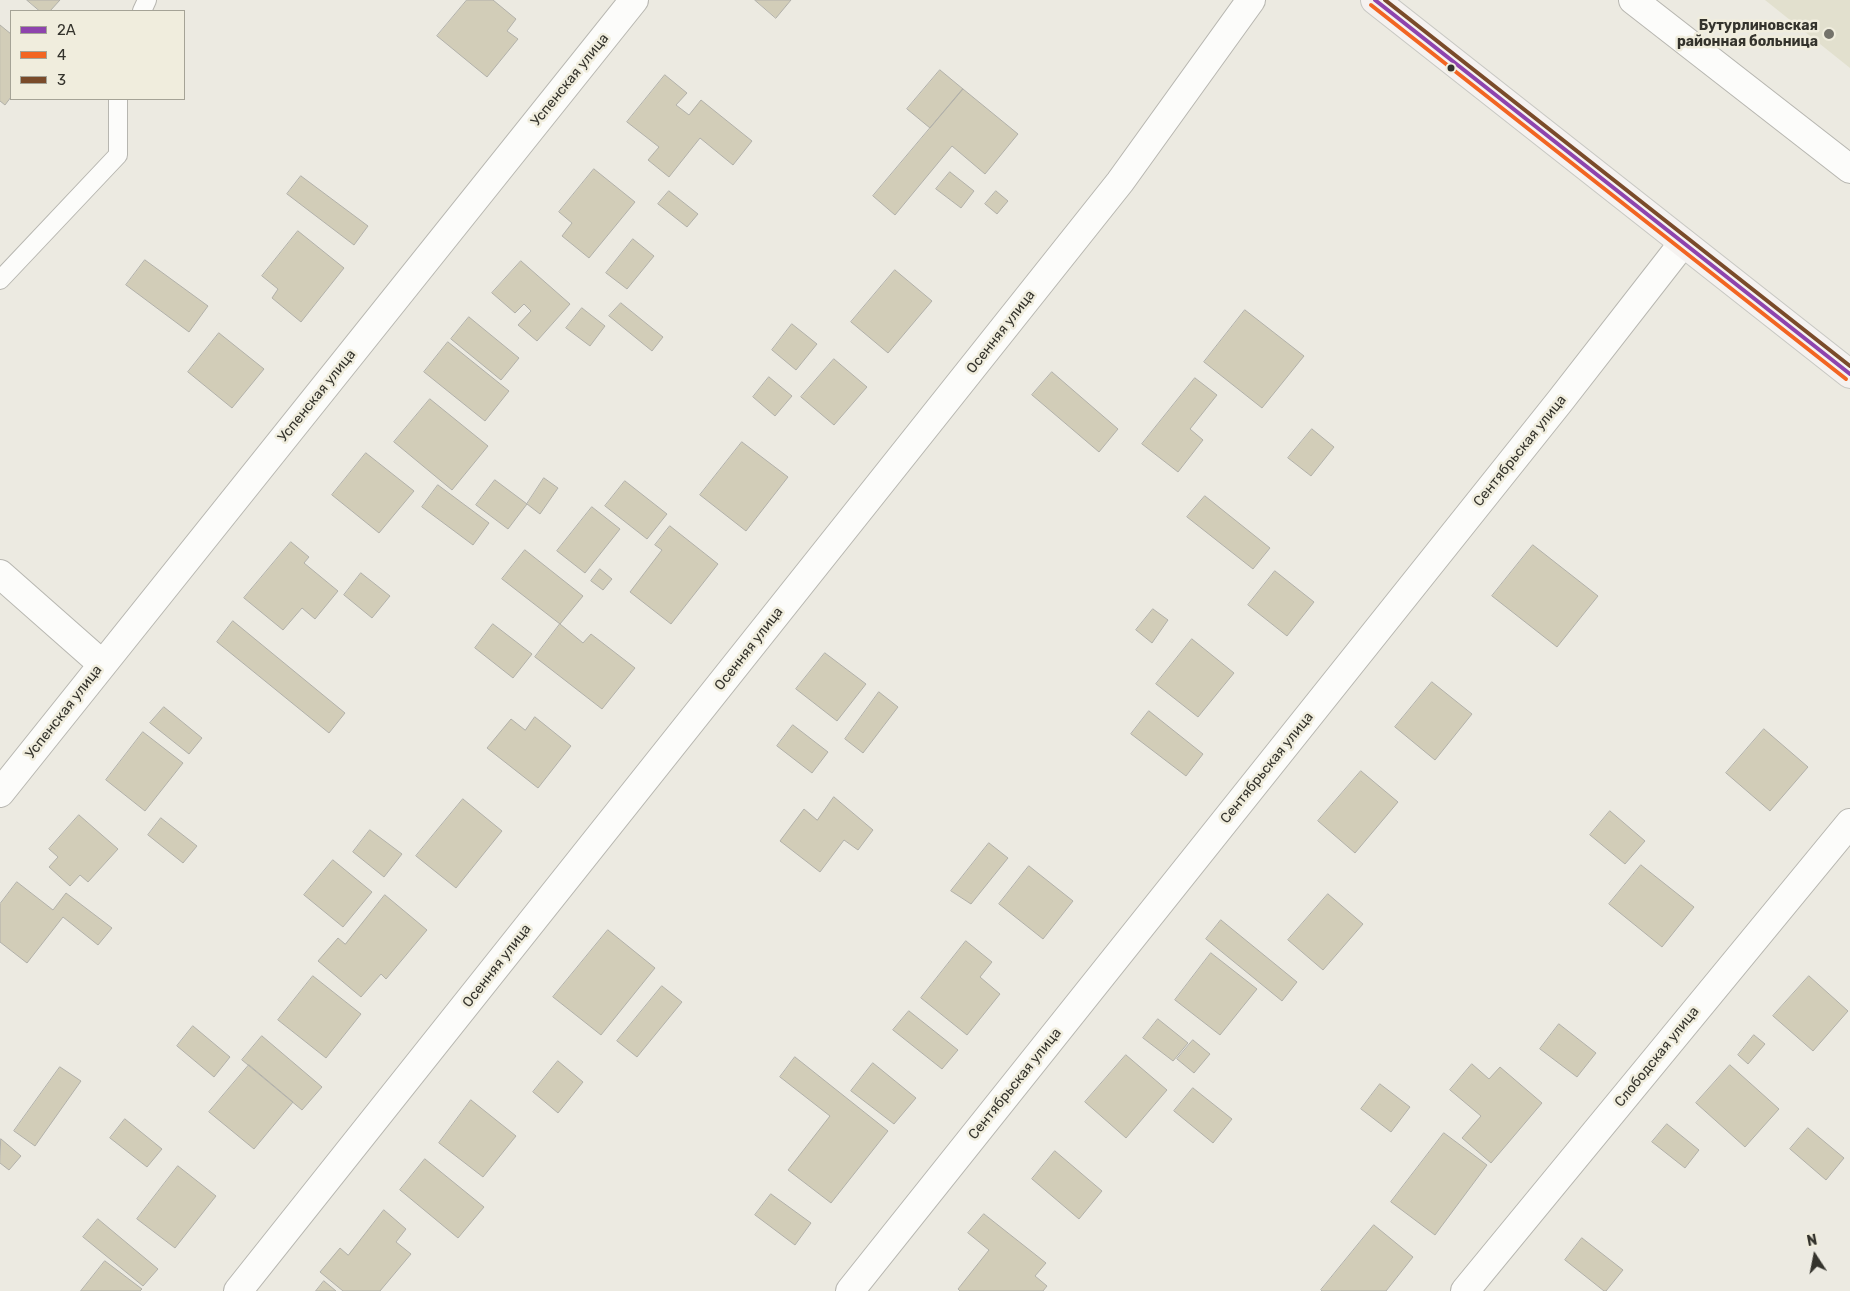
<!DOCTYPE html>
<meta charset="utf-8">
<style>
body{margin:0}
#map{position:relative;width:1850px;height:1291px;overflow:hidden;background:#eceae1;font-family:Rubik,sans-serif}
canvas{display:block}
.legend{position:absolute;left:10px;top:10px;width:175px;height:90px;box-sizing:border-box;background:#f0eddd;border:1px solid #a5a396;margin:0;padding:6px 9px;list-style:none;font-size:15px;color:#34332c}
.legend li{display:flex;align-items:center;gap:10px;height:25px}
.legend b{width:25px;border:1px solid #a5a396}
.north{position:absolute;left:1790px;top:1231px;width:50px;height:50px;-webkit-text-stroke:4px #f0eddd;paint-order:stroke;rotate:349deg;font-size:14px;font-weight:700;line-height:20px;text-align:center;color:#34332c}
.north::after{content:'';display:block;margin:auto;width:18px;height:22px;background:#34332c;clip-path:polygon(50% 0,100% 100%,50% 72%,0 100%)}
</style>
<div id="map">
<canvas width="1850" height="1291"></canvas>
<ul class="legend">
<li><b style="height:6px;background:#8e44ad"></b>2А</li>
<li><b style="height:6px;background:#f26522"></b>4</li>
<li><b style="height:6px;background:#7a4b2a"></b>3</li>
</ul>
<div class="north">N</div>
</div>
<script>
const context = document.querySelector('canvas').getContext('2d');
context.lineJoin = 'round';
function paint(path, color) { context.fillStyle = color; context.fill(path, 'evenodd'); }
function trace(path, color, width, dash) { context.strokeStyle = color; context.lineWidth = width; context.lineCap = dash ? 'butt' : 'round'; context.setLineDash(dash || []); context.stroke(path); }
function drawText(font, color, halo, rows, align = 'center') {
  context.font = font + ' Rubik,sans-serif'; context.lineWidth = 5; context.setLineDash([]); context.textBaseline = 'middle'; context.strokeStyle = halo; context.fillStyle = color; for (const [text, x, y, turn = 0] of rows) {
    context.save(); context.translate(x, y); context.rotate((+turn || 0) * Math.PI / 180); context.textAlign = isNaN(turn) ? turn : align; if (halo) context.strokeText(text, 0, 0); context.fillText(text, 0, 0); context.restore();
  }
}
paint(new Path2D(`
 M1765 0H1850V68Z`), '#e2e0ce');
const building = new Path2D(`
 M27 0H60L50 11H40Z
 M467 0H493L516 19 507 31 518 39 487 77 437 36Z
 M755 0H791L776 18Z
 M0 25 11 34V97L5 105 0 101Z
 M940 70 963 89 930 128 907 109Z
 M665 75 687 93 676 105 689 115 701 100 752 141 733 165 700 138 669 177 648 160 659 147 627 122Z
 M963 89 1018 134 985 174 952 146 895 215 873 196Z
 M594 169 635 202 589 258 562 236 572 223 559 212Z
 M950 172 974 191 961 208 936 189Z
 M301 176 368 226 354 245 287 194Z
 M669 191 698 214 687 227 658 204Z
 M996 191 1008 201 997 214 985 204Z
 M298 231 344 268 301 322 272 298 278 289 262 276Z
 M633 239 654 256 627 289 606 273Z
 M145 260 208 306 189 332 126 285Z
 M521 261 570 304 537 341 518 325 531 311 524 304 515 313 492 293Z
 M895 270 932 301 888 353 851 322Z
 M621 303 663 337 652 351 609 316Z
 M582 308 605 326 590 346 566 328Z
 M1245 310 1304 356 1262 408 1204 362Z
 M469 317 519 358 501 380 451 339Z
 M792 324 817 344 796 370 772 350Z
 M219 333 264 369 232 408 188 372Z
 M448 342 509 391 485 421 424 372Z
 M834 359 867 387 834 425 801 397Z
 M1052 372 1118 429 1099 452 1032 395Z
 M769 377 792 396 775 416 753 397Z
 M1195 378 1217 395 1190 429 1203 440 1178 472 1142 444Z
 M430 399 488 446 452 490 394 442Z
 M1312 429 1334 447 1311 476 1288 458Z
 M742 442 788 477 746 531 700 495Z
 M366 453 414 491 379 533 332 495Z
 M544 478 558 488 540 514 527 504Z
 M495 480 527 504 508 529 476 505Z
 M625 481 667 514 647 539 605 506Z
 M438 485 489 523 473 545 422 507Z
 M1205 496 1270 548 1253 569 1187 517Z
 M592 507 620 529 585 573 557 551Z
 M670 526 718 564 671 624 630 592 662 550 655 545Z
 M291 542 309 557 304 563 338 591 315 619 302 608 283 630 244 598Z
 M1533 545 1598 596 1557 647 1492 596Z
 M525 550 583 596 560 624 502 579Z
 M600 569 612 579 603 590 591 581Z
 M1275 571 1314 602 1287 636 1248 605Z
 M361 573 390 596 372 618 344 595Z
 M1153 609 1168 620 1152 643 1136 630Z
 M233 621 345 713 329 733 217 642Z
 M493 624 532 654 513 678 475 648Z
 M560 624 583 643 591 634 635 668 602 709 535 657Z
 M1192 639 1234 673 1198 717 1156 684Z
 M825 653 866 684 837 721 796 689Z
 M1432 682 1472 714 1435 760 1395 727Z
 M879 692 898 707 863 753 845 739Z
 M164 707 202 738 189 754 150 723Z
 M1149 711 1203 754 1186 776 1131 734Z
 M535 717 571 746 538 788 487 748 511 719 525 730Z
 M793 725 828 752 812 773 777 746Z
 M1764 729 1808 767 1770 811 1726 773Z
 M143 732 183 763 145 811 106 780Z
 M1361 771 1398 802 1355 853 1318 821Z
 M834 797 873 830 858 850 844 840 820 872 780 841 804 809 817 820Z
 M463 799 502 831 456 888 416 856Z
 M1610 811 1645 841 1625 864 1590 835Z
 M79 815 118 849 88 882 80 875 70 886 49 867 58 857 49 849Z
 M161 818 197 846 183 863 148 835Z
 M370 830 402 854 384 877 353 852Z
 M989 843 1008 858 971 904 951 891Z
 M333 860 372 892 343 927 304 895Z
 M1641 865 1694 907 1662 947 1609 904Z
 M1029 866 1073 901 1043 939 999 904Z
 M17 882 53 910 66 893 112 928 98 945 63 917 27 963 0 942V904Z
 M1328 894 1363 924 1323 970 1288 940Z
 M385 895 427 930 386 979 381 974 361 997 318 961 338 938 345 944Z
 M1221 920 1297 982 1282 1001 1206 939Z
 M608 930 655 968 601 1035 553 997Z
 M966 941 992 962 980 977 1000 994 967 1035 921 998Z
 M1211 953 1257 989 1220 1035 1175 1000Z
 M313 976 361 1014 326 1058 278 1020Z
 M1809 976 1848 1011 1813 1051 1773 1016Z
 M662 986 682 1002 637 1057 617 1041Z
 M909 1011 958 1050 942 1069 893 1030Z
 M1158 1019 1188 1043 1173 1061 1143 1038Z
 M1559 1024 1596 1053 1577 1077 1540 1049Z
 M193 1026 230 1057 214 1077 177 1046Z
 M1754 1035 1765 1044 1748 1064 1738 1055Z
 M262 1036 322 1087 302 1110 242 1060Z
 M1193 1040 1210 1054 1194 1073 1177 1059Z
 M1126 1055 1167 1090 1126 1138 1085 1102Z
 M795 1057 888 1131 831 1203 788 1170 830 1116 780 1077Z
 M558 1061 583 1082 558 1113 533 1092Z
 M873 1063 916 1098 894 1124 851 1091Z
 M1472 1064 1489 1079 1500 1067 1542 1103 1491 1163 1462 1138 1481 1116 1450 1090Z
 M249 1065 293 1102 254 1149 209 1112Z
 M1730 1065 1779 1109 1745 1147 1696 1103Z
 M60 1067 81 1081 35 1146 14 1131Z
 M1380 1084 1410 1107 1391 1132 1361 1109Z
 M1193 1088 1232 1119 1213 1143 1174 1111Z
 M471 1100 516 1136 483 1177 439 1143Z
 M125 1119 162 1149 147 1167 110 1138Z
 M1667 1124 1699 1150 1685 1168 1652 1142Z
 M1808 1128 1844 1158 1826 1180 1790 1149Z
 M1444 1133 1487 1165 1435 1235 1391 1202Z
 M1 1139 21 1156 9 1170 0 1163Z
 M1055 1151 1102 1191 1079 1219 1032 1179Z
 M425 1159 484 1207 458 1238 400 1190Z
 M178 1166 216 1196 175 1248 137 1219Z
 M771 1194 811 1223 795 1245 755 1215Z
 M384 1210 406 1229 396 1242 411 1254 380 1291H343L320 1272 340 1248 348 1255Z
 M984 1214 1046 1263 1035 1276 1047 1286 1043 1291H960L958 1289 989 1250 968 1233Z
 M98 1219 158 1269 143 1286 83 1237Z
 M1374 1225 1413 1257 1386 1291H1322L1321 1290Z
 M1582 1238 1623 1270 1606 1291H1604L1565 1260Z
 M105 1261 142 1289 140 1291H81Z
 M324 1281 336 1291H316Z`);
paint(building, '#d2cdb8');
trace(building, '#b1b0a9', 1);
const lane = new Path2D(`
 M142 11 147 0
 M0 280 118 155V99`);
const street = new Path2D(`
 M1633 0 1850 169
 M0 574 102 664
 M0 793 634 0
 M238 1291 1120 182 1251 0
 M850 1291 1560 401 1683 243
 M1465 1291 1850 823`);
const primary = new Path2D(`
 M1375 0 1850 374`);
trace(lane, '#b7b6b0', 20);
trace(street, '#b7b6b0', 30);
trace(primary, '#c7c7c2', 30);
trace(lane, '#fcfcfa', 18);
trace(street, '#fcfcfa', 28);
trace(primary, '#f5f2f0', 28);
trace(new Path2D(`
 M1375 0 1850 374`), '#8e44ad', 4);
trace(new Path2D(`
 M1371 5 1846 379`), '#f26522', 4);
trace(new Path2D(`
 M1385 0 1850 366`), '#7a4b2a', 4);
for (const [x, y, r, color] of [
 [1829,34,6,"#74736b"],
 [1451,68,4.5,"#34332c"]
]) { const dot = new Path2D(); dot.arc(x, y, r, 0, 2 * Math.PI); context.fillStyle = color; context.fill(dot); trace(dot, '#f0eddd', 2); }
drawText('bold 14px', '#34332c', '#f0eddd', [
 ["Бутурлиновская",1818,26],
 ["районная больница",1818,42]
], 'right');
drawText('14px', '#34332c', '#f0eddd', [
 ["Успенская улица",570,80,-51],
 ["Осенняя улица",1001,332,-52],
 ["Успенская улица",317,396,-51],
 ["Сентябрьская улица",1520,451,-51],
 ["Осенняя улица",749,649,-52],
 ["Успенская улица",64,712,-52],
 ["Сентябрьская улица",1267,768,-51],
 ["Осенняя улица",497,966,-52],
 ["Слободская улица",1657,1057,-51],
 ["Сентябрьская улица",1015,1084,-51]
]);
</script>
